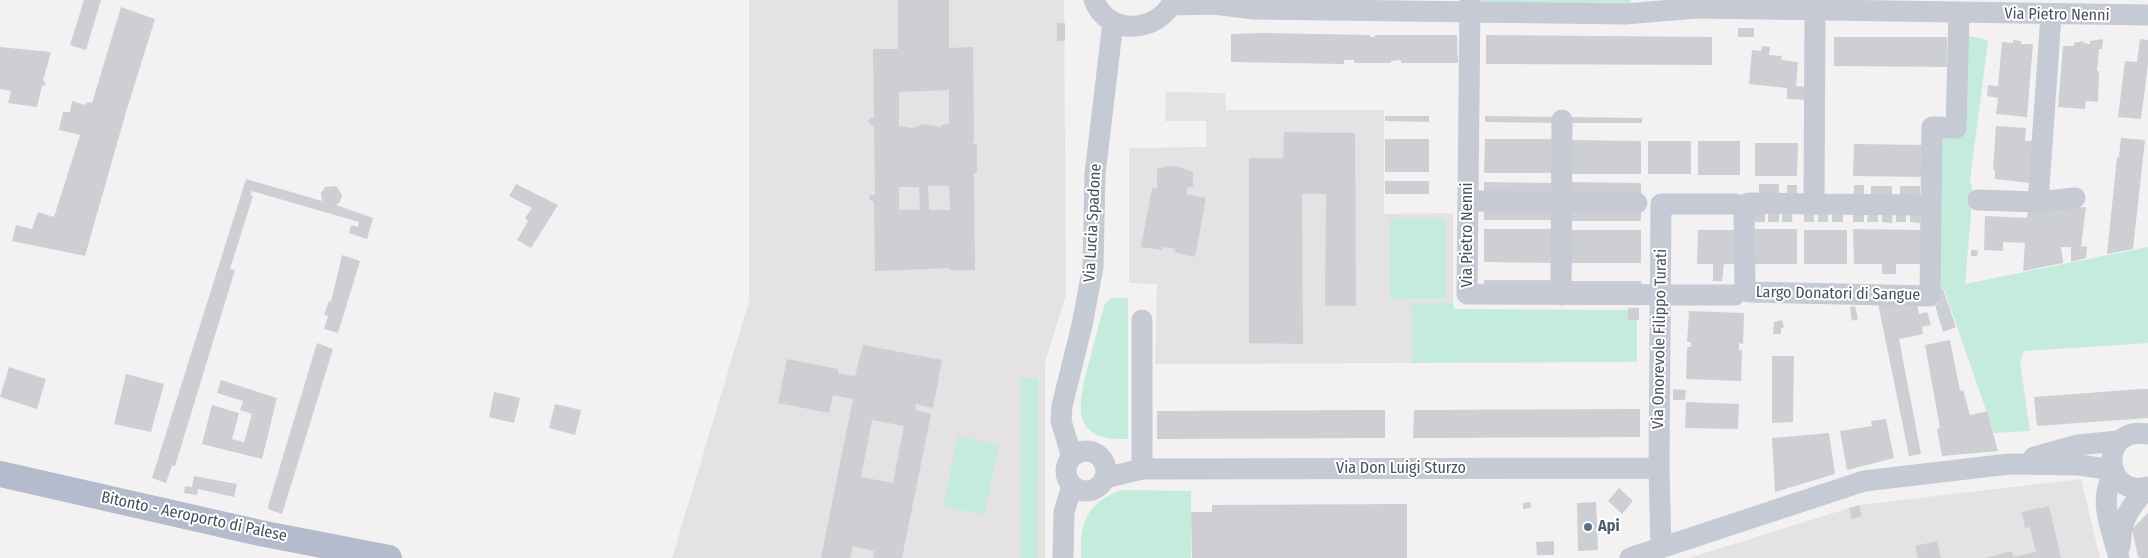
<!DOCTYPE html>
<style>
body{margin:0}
canvas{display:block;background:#f3f1f1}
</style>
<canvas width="2148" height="558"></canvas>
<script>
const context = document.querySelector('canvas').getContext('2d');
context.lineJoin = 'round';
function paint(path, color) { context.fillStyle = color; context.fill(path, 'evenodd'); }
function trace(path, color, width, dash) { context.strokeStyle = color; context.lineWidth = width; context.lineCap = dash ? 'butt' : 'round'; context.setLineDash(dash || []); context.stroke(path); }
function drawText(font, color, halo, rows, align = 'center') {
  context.font = font + ' "Fira Sans Condensed",sans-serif'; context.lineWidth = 4; context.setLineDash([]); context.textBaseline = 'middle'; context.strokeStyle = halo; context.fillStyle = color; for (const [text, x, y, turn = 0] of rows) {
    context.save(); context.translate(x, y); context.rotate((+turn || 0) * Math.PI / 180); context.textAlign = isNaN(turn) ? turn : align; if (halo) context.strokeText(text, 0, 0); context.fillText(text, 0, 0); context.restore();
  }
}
paint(new Path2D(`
 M749 0H1064L1066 295 1045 362V558H672L749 301Z
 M1166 92 1225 93 1226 110H1384V214L1453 213V303H1411L1412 363 1155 364 1157 284 1129 283V148L1206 147V121H1165Z
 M2081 479 2100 558H1689L1859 505Z`), '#e4e2e2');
paint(new Path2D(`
 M1478 0H1631L1629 4 1477 6Z
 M1963 35 1988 40 1970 181 1973 191 1965 284 2148 247V343L2024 351 2020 362 2030 431 1994 433 1944 289 1939 290V136H1961Z
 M1390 219H1445V299H1390Z
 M1111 298H1128V439C1070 441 1077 406 1089 363 1094 343 1099 323 1105 304Z
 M1411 303H1453L1454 309 1628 310V320H1637V362L1412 363Z
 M1020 378H1038L1037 558H1020Z
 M958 436 999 445 984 515 943 506Z
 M1122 490 1191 491V558H1081C1080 522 1086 503 1122 490Z`), '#c4ebdb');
paint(new Path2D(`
 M84 0H101L86 50 70 45Z
 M898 0H949V48L973 47 974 141 972 144H977V173L972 174 974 176 975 270H950V268L875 271 874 202 869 199 870 195H875L874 125H870L868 121 870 118H874L873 49H898ZM949 90V124L941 125V127L923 124 912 128 899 126V92ZM928 186H949L950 210H929ZM899 187H919L920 210H899Z
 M121 7 155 19 126 112 85 256 12 241 16 225 32 229 38 212 54 217 80 135 59 130 63 112H70L72 101 86 105 87 102 92 103Z
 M1057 23H1065V41H1057Z
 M1738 28H1754V37H1738Z
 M1263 33 1370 35V37H1375V35H1457L1458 63H1401V60L1391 61V63H1354V60H1344V64L1231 62V34Z
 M1486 35 1712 37V65L1486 64Z
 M1834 37H1947V67L1834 66Z
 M2103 39 2102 49H2099L2097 71H2099L2098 102 2086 101 2085 109 2058 107 2063 46H2074V43L2084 41 2083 43 2090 44V41Z
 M2140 39 2148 40V64L2141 119 2118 117 2125 61 2137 62Z
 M2013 40 2021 41V44H2033L2027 117 1996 114 1998 98 1987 96 1988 85 1998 86 2002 42 2013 43Z
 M1762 46 1770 47 1769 55 1782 56 1781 60 1798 62 1796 86 1810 87V100L1787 99V88L1749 84 1752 50 1761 51Z
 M0 47 51 52 43 80 46 84 42 86 37 107 8 103 11 91 0 89Z
 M1385 116H1429V122L1385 121Z
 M1485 116 1557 117V123L1485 122Z
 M1570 117 1642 118V123H1570Z
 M1996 126 2026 128 2025 141H2033L2030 183 1995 179V170H1993Z
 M1284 132 1355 133 1356 306H1325L1326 194H1302L1303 344 1249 343V158H1283Z
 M2121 138 2145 140 2133 249 2107 254 2117 157H2119Z
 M1385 139H1429V172H1385Z
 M1485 139H1557L1556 173H1484Z
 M1570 140 1641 141V174H1569Z
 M1648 141H1691V174H1648Z
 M1698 141H1740V175H1698Z
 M1755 143H1798L1797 176H1755Z
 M1854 144 1925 145V177L1853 176Z
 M1168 166H1176L1193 172V187H1188L1186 194 1206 198 1195 257 1174 252 1175 249 1162 247V250L1141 247 1152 188 1157 189V169Z
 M246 179 322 201 321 193 325 187 336 186 342 195 340 202 336 205 373 218 367 239 349 233 351 225 358 227 359 222 252 191 250 195 253 196 230 269 235 270 175 466 172 465 166 483 152 478Z
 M1385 181H1429V194H1385Z
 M1484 182 1556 183V195H1484Z
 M1569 182 1641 183V195H1569Z
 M516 184 558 205 531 248 517 240 528 221 525 218 532 208 509 196Z
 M1759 184H1779V196H1759Z
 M1787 185H1797V197L1787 196Z
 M1854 185H1864V197L1854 196Z
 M1871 186H1892V197H1871Z
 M1900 186H1920V197H1900Z
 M2086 207 2081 247 2087 246 2086 258 2071 262V247H2061L2063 263 2023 271 2025 243 2003 242V251L1984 250 1985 216 2027 218 2028 211Z
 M1484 208H1556V220H1484Z
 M1570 208H1641V221H1569Z
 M1754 209H1765V222H1754Z
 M1768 209H1779V222H1768Z
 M1782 209H1793L1792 222H1782Z
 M1804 210H1814V222H1804Z
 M1818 210H1828V222H1818Z
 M1832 210H1843V222H1832Z
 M1853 210H1864V222H1853Z
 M1868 210H1878V222H1867Z
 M1893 210 1892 223 1882 222V211Z
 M1896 211H1906V222H1896Z
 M1910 211H1920V223L1910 222Z
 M1484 229H1556V263L1484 262Z
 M1754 229H1797V264H1755Z
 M1853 229 1924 230V264H1896V274H1882V264H1854Z
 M1570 230H1641V263H1570Z
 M1698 230H1740V264H1724L1722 281H1713V264H1697Z
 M1804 230H1847V264H1804Z
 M1971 250H1978L1977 256H1971Z
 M342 255 360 261 338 333 324 329 328 316 324 315 329 301 331 302Z
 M1484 280H1556V286H1484Z
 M1570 281H1641V286H1570Z
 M1943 289 1956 327 1943 332 1935 305 1938 304 1939 290Z
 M1878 303 1917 304 1919 314 1927 312 1931 325 1922 327 1923 334 1899 339 1921 454 1909 456Z
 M1855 306 1858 319 1852 321 1850 307Z
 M1628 308H1639V320H1628Z
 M1689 311 1744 313 1743 344 1739 343V350H1742L1741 381 1686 379 1687 347H1691V342H1687Z
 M1782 320 1784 327 1781 328V334H1773L1774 322Z
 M1950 340 1960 391 1963 390 1970 415 1987 411 1998 451 1942 456 1937 429 1940 428 1925 345Z
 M317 343 333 349 282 514 268 509 269 503Z
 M863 345 942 360 933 408 916 404 915 410 931 414 902 558H873L874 551 853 546 850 558H821L853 399 833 395 829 413 778 403 787 359 838 369V373L855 376ZM872 420 904 426 893 483 861 477Z
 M1772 356H1794L1793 422 1772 423Z
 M9 367 46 379 37 409 0 397Z
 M126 374 164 384 151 432 114 424Z
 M221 380 277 398 262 459 202 444 212 405 239 413 232 439 244 442 252 414 240 410 243 401 217 393Z
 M1673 389 1686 390 1685 400H1673Z
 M2141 389H2148V418L2037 426 2034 397Z
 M494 392 520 398 514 423 489 417Z
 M1686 402 1739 404 1738 429 1685 428Z
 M555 404 581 410 575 435 549 428Z
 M1640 409V437L1413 438 1414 410Z
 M1385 410V438L1157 439V411Z
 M1886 419 1894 458 1847 470 1840 431 1872 426 1871 421Z
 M1829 433 1835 474 1775 492 1772 438Z
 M194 476 237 484 234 497 198 489 197 495 184 493 185 486 192 487Z
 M1619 488 1633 501 1622 514 1608 501Z
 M1530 502 1531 508 1523 509V503Z
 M1596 502 1598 550 1578 551 1577 503Z
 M1407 504V558H1192L1191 512H1212V505Z
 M1859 505 1862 516 1852 519 1849 508Z
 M2049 506 2061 558H1985L2012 551 2013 557 2036 552 2030 527 2025 528 2022 512Z
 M2148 513V558H2141L2138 557 2132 529Z
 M1554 541V555H1537L1536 542Z
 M1937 541 1941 558H1918L1915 546Z`), '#cecfd4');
trace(new Path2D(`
 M1094 0C1108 37 1158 33 1174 0
 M1470 0 1467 294 1735 295
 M1171 5 1213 4 1255 9 1625 14 1697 8 2148 15
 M1815 11 1814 204 1931 205 1932 127 1956 128 1959 13
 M1978 200 2038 202 2075 198
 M1480 201 1637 203
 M2038 202 2051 15
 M1814 204 1748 203V210L1744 215 1745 289 1749 292 1930 296 1931 205
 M1561 295 1562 120
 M1142 320V469
 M2148 434C2097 425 2103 499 2148 487
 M1066 471a20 20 0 1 1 40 0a20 20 0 1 1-40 0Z
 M1072 457 1061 421 1062 406 1082 325 1093 267 1095 174 1113 22
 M2034 457 2077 445 2119 441
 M2114 473C2097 500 2112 530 2119 558
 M1105 478 1142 469 1659 468
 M2120 546C2122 516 2128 512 2146 488
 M1661 548 1659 468 1661 204H1736
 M1063 558 1064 512 1072 486
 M1630 558 1864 481 2009 464 2079 465 2113 470`), '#c6cad4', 21);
trace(new Path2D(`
 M0 474 260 533 389 558`), '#b3bbcc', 26);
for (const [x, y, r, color] of [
 [1588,527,5,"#5c6f8a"]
]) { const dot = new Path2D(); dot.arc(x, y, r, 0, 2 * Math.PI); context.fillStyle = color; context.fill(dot); trace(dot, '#fff', 2); }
drawText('16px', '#4a505c', '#fff', [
 ["Via Pietro Nenni",2057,15,1],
 ["Via Lucia Spadone",1093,223,-87],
 ["Via Pietro Nenni",1468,235,-90],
 ["Largo Donatori di Sangue",1838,294,1],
 ["Via Onorevole Filippo Turati",1660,339,-89],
 ["Via Don Luigi Sturzo",1401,469],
 ["Bitonto - Aeroporto di Palese",194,517,12]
]);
drawText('bold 16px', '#4e5e75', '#fff', [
 ["Api",1598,527]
], 'left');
</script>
